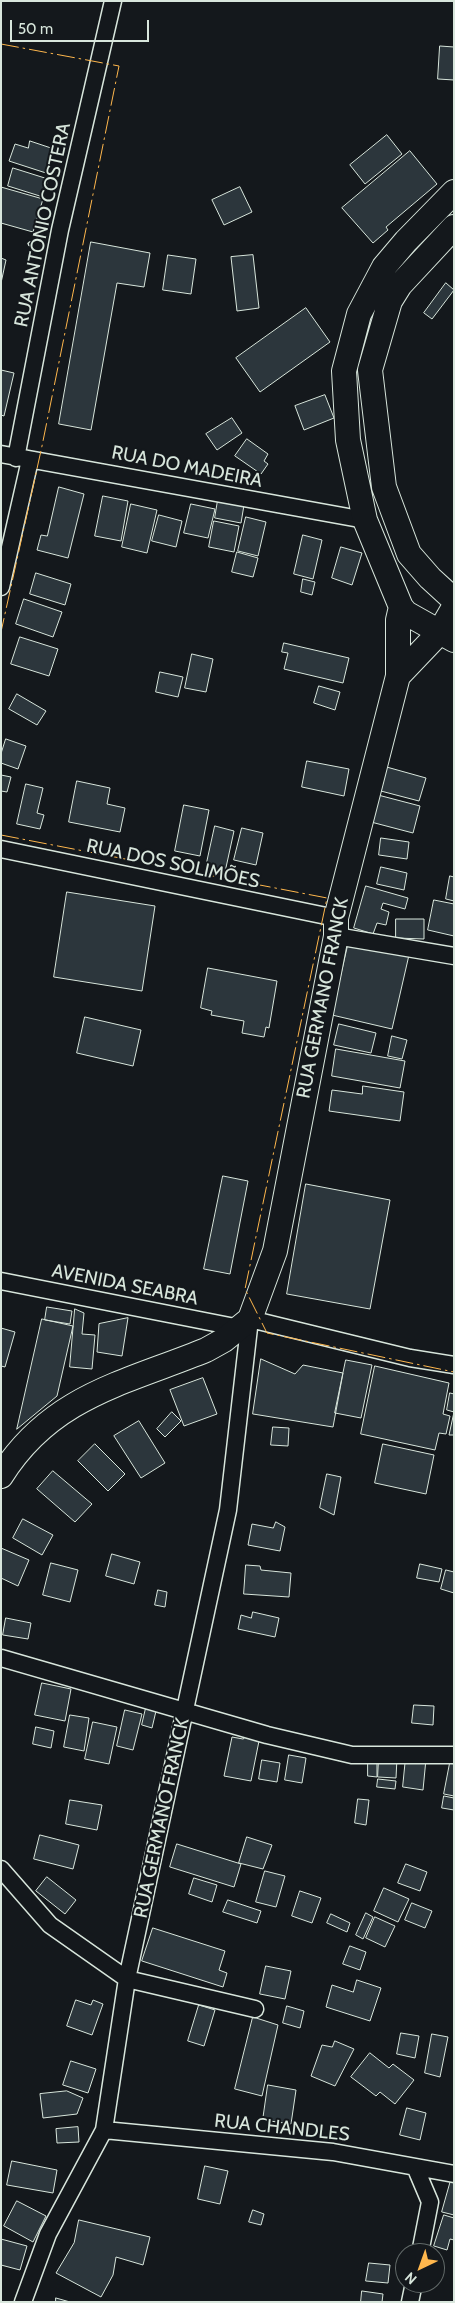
<!DOCTYPE html>
<meta charset="utf-8">
<style>
body{margin:0}
#map{position:relative;width:455px;height:2303px;overflow:hidden;background:#14181c;font-family:Cabin,sans-serif}
canvas{display:block}
.frame{position:absolute;inset:0;border:2px solid #d8e6dc;pointer-events:none}
.north{position:absolute;left:395px;top:2243px;width:50px;height:50px;box-sizing:border-box;background:#14181c;border:1px solid #626a69;border-radius:50%;rotate:222deg;font-size:14px;font-weight:700;line-height:20px;text-align:center;color:#d8e6dc}
.north::after{content:'';display:block;margin:auto;width:18px;height:22px;background:#ffb74d;clip-path:polygon(50% 0,100% 100%,50% 72%,0 100%)}
.scale{position:absolute;left:10px;top:20px;width:139px;height:22px;box-sizing:border-box;border:2px solid #d8e6dc;border-top:0;padding-left:6px;font-size:15px;line-height:18px;white-space:nowrap;color:#d8e6dc;-webkit-text-stroke:4px #14181c;paint-order:stroke}
</style>
<div id="map">
<canvas width="455" height="2303"></canvas>
<div class="frame"></div>
<div class="north">N</div>
<div class="scale">50 m</div>
</div>
<script>
const context = document.querySelector('canvas').getContext('2d');
context.lineJoin = 'round';
function paint(path, color) { context.fillStyle = color; context.fill(path, 'evenodd'); }
function trace(path, color, width, dash) { context.strokeStyle = color; context.lineWidth = width; context.lineCap = dash ? 'butt' : 'round'; context.setLineDash(dash || []); context.stroke(path); }
function drawText(font, color, halo, rows, align = 'center') {
  context.font = font + ' Cabin,sans-serif'; context.lineWidth = 4; context.setLineDash([]); context.textBaseline = 'middle'; context.strokeStyle = halo; context.fillStyle = color; for (const [text, x, y, turn = 0] of rows) {
    context.save(); context.translate(x, y); context.rotate((+turn || 0) * Math.PI / 180); context.textAlign = isNaN(turn) ? turn : align; if (halo) context.strokeText(text, 0, 0); context.fillText(text, 0, 0); context.restore();
  }
}
const building = new Path2D(`
 M440 46 454 47V80L438 79Z
 M387 135 402 154 365 184 350 165Z
 M30 141 54 149 46 173 9 161 15 144 28 148Z
 M410 151 437 184 386 227 388 230 373 243 342 208Z
 M13 168 48 179 43 197 8 186Z
 M1 187 43 199 33 232 1 223Z
 M240 187 252 212 224 225 212 200Z
 M91 242 150 253 144 287 117 283 91 430 59 424Z
 M168 255 196 259 191 294 163 290Z
 M253 255 259 308 237 311 231 257Z
 M1 258 6 260 1 283Z
 M446 283 454 290 432 319 424 313Z
 M306 308 330 342 260 392 236 358Z
 M1 370 14 373 4 416 1 415Z
 M325 395 334 418 304 430 295 406Z
 M232 418 242 433 217 450 206 434Z
 M247 439 268 454 264 461 268 464 261 474 235 456Z
 M59 487 84 494 68 558 37 550 41 535 47 536Z
 M103 496 128 501 121 541 95 536Z
 M218 500 244 505 241 523 215 518Z
 M131 504 157 510 147 553 122 547Z
 M191 504 215 509 208 538 184 533Z
 M159 515 182 521 176 547 152 541Z
 M246 517 266 522 258 556 238 551Z
 M214 521 239 526 234 552 209 547Z
 M303 535 322 540 313 579 294 574Z
 M341 547 362 553 352 585 332 578Z
 M237 552 258 558 253 577 232 572Z
 M36 573 71 584 65 605 30 594Z
 M303 579 315 582 312 595 301 592Z
 M24 599 62 612 53 637 16 624Z
 M20 637 58 649 49 676 11 664Z
 M284 643 349 658 343 683 284 669 288 653 282 652Z
 M192 654 213 659 206 692 185 688Z
 M160 672 183 677 178 697 156 692Z
 M319 686 340 692 335 710 314 703Z
 M17 694 46 711 37 725 9 709Z
 M6 739 26 746 18 769 1 763V754Z
 M307 761 349 769 344 796 302 787Z
 M383 766 426 778 419 801 377 790Z
 M1 775 11 777 7 792 1 791Z
 M77 781 110 788 107 804 125 808 120 832 69 822Z
 M26 784 43 788 37 813 44 815 40 829 17 824Z
 M378 795 420 806 413 833 371 822Z
 M184 805 209 810 200 856 175 851Z
 M215 826 234 831 225 872 206 867Z
 M242 828 263 833 256 865 234 860Z
 M381 838 409 842 407 859 379 855Z
 M381 867 407 873 404 890 377 884Z
 M450 876 454 877V901L446 899Z
 M366 886 408 898 405 909 383 903 381 909 389 912 386 925 377 923 373 934 354 928Z
 M67 892 155 906 142 991 54 977Z
 M434 900 454 904V936L428 930Z
 M396 919H424V939L396 938Z
 M349 941 409 955 392 1029 332 1015Z
 M208 968 277 981 269 1028 266 1027 264 1037 242 1033 244 1021 211 1015 212 1011 201 1008Z
 M85 1017 141 1030 133 1066 77 1053Z
 M339 1024 376 1033 371 1053 334 1045Z
 M392 1036 407 1040 402 1059 388 1056Z
 M336 1049 405 1061 400 1088 332 1076Z
 M363 1086 404 1092 400 1121 329 1111 332 1090 362 1094Z
 M223 1176 248 1181 230 1274 204 1269Z
 M306 1184 390 1200 370 1309 287 1294Z
 M47 1307 72 1311 70 1324 45 1320Z
 M75 1309 84 1313 82 1334 95 1335 92 1369 70 1367Z
 M128 1318 122 1356 97 1352 99 1324Z
 M42 1319 73 1326 57 1396 17 1429Z
 M1 1328 15 1332 5 1367 1 1366Z
 M261 1359 295 1374 303 1365 343 1373 333 1427 253 1414Z
 M346 1360 372 1365 361 1418 335 1413Z
 M375 1366 449 1383 443 1414 450 1416 446 1434 439 1433 435 1450 361 1434Z
 M203 1378 217 1414 184 1426 170 1390Z
 M450 1393 454 1394V1435H449L454 1412 447 1410Z
 M172 1412 181 1421 165 1437 157 1429Z
 M139 1421 165 1463 141 1478 114 1436Z
 M273 1427 289 1428 288 1446 271 1445Z
 M95 1444 125 1474 108 1491 78 1461Z
 M383 1444 434 1455 426 1494 375 1483Z
 M53 1471 92 1504 75 1522 37 1489Z
 M327 1474 341 1477 334 1515 320 1508Z
 M23 1519 53 1535 42 1555 13 1538Z
 M276 1522 285 1527 280 1551 248 1545 252 1524 273 1528Z
 M1 1548 29 1560 18 1586 1 1578Z
 M112 1554 140 1562 134 1584 106 1576Z
 M51 1563 78 1570 70 1602 43 1595Z
 M420 1564 442 1569 439 1582 417 1578Z
 M246 1565 260 1566 261 1570 291 1573 289 1597 244 1594Z
 M446 1570 454 1572V1593L441 1589Z
 M158 1590 167 1592 165 1607 155 1605Z
 M253 1612 279 1618 275 1637 238 1629 241 1615 251 1618Z
 M6 1618 31 1623 28 1639 3 1635Z
 M42 1683 71 1689 65 1721 35 1715Z
 M414 1705 434 1706 433 1725 412 1723Z
 M146 1708 156 1711 152 1728 142 1725Z
 M125 1710 142 1714 133 1750 117 1746Z
 M70 1715 89 1718 84 1751 64 1747Z
 M93 1722 117 1727 109 1764 85 1759Z
 M36 1727 54 1731 51 1748 33 1744Z
 M247 1734 260 1736 251 1781 224 1776 232 1737 243 1739Z
 M289 1755 306 1758 302 1783 285 1780Z
 M406 1757 426 1759 423 1790 403 1787Z
 M379 1758H397L396 1778 378 1777Z
 M262 1760 280 1763 277 1782 259 1779Z
 M368 1761H377V1777L368 1776Z
 M450 1763 454 1764V1796L444 1794Z
 M378 1779 396 1781 395 1789 377 1787Z
 M444 1796 454 1798V1810L442 1808Z
 M358 1799 369 1800 366 1825 355 1823Z
 M70 1800 102 1805 97 1830 66 1824Z
 M40 1835 79 1845 73 1869 34 1859Z
 M247 1837 272 1845 263 1869 239 1863Z
 M177 1844 241 1864 234 1887 170 1867Z
 M406 1864 427 1872 420 1891 398 1883Z
 M265 1871 285 1876 276 1907 256 1902Z
 M47 1877 76 1900 65 1914 36 1891Z
 M194 1878 217 1885 212 1902 189 1894Z
 M384 1888 409 1899 398 1922 374 1911Z
 M300 1891 321 1898 312 1923 292 1916Z
 M228 1900 261 1911 257 1923 223 1912Z
 M412 1903 432 1911 425 1928 405 1920Z
 M366 1913 373 1917 363 1939 356 1935Z
 M331 1914 350 1923 347 1932 327 1923Z
 M375 1917 395 1926 385 1947 366 1938Z
 M153 1928 225 1951 219 1970 227 1973 223 1987 142 1961Z
 M350 1946 366 1952 360 1970 343 1964Z
 M266 1966 291 1971 285 1999 260 1994Z
 M357 1980 381 1988 370 2021 326 2007 332 1985 353 1992Z
 M76 2000 91 2005 93 2000 103 2004 92 2035 67 2026Z
 M199 2005 215 2010 204 2046 188 2041Z
 M287 2006 304 2011 300 2028 283 2023Z
 M253 2017 278 2025 262 2096 235 2089Z
 M401 2033 419 2036 415 2058 397 2054Z
 M432 2034 448 2037 440 2077 425 2073Z
 M335 2041 354 2049 335 2086 311 2076 322 2045 332 2047Z
 M370 2053 389 2068 393 2064 414 2080 395 2104 380 2092 376 2096 351 2077Z
 M71 2061 96 2069 88 2093 63 2085Z
 M268 2085 296 2090 291 2124 263 2120Z
 M67 2091 83 2098 77 2114 43 2118 40 2094Z
 M407 2108 426 2113 420 2140 400 2135Z
 M78 2127 79 2142 57 2143 56 2129Z
 M12 2161 57 2170 53 2193 7 2185Z
 M205 2166 228 2171 220 2204 198 2199Z
 M451 2180 454 2181V2215L442 2212Z
 M17 2201 46 2216 33 2242 4 2226Z
 M253 2210 264 2214 261 2225 249 2222Z
 M444 2215 454 2218V2240L450 2239 447 2250 434 2246Z
 M79 2220 150 2237 143 2265 116 2257 113 2275 101 2297 56 2273 74 2243Z
 M1 2239 27 2246 20 2270 1 2265Z
 M369 2263 390 2265 388 2283 366 2281Z
 M362 2291 383 2294 382 2302H361Z
 M56 2298 70 2302H56Z`);
paint(building, '#2c363c');
trace(building, '#d8e6dc', 1);
const street = new Path2D(`
 M1 454 365 520
 M16 458 60 230 113 1
 M1 587 30 460
 M1 849 336 918
 M336 936 454 956
 M1 1281 240 1328
 M1 1658 267 1735 352 1755H454
 M1 1869 50 1925 127 1979 255 2009
 M104 2130 333 2152 454 2174
 M416 2169 430 2202 420 2253
 M23 2302 48 2234 104 2130 127 1979 228 1510 250 1319 410 1358 454 1365
 M410 2302 414 2283`);
const secondary = new Path2D(`
 M454 227 400 285 390 301 370 370 384 487 409 554 430 578 454 600
 M401 607 406 613 454 640
 M398 676 439 633 454 607
 M1 1476C51 1396 125 1383 206 1350L224 1340 250 1319 275 1251 336 936V918L398 676V620L401 607 365 520 348 440 344 371 359 314 384 267 406 241 454 192`);
trace(street, '#d8e6dc', 19);
trace(secondary, '#d8e6dc', 26);
trace(street, '#14181c', 16);
trace(secondary, '#14181c', 24);
trace(new Path2D(`
 M1 44 119 66 42 446 1 632
 M1 835 327 898 245 1289 267 1333 454 1372`), '#ffb74d', 1, [18, 4, 2.5, 4]);
drawText('19px', '#d8e6dc', '#14181c', [
 ["RUA ANTÔNIO COSTERA",43,225,-78],
 ["RUA DO MADEIRA",187,467,11],
 ["RUA DOS SOLIMÕES",173,864,12],
 ["RUA GERMANO FRANCK",323,998,-79],
 ["AVENIDA SEABRA",125,1285,11],
 ["RUA GERMANO FRANCK",162,1818,-78],
 ["RUA CHANDLES",282,2128,6]
]);
</script>
